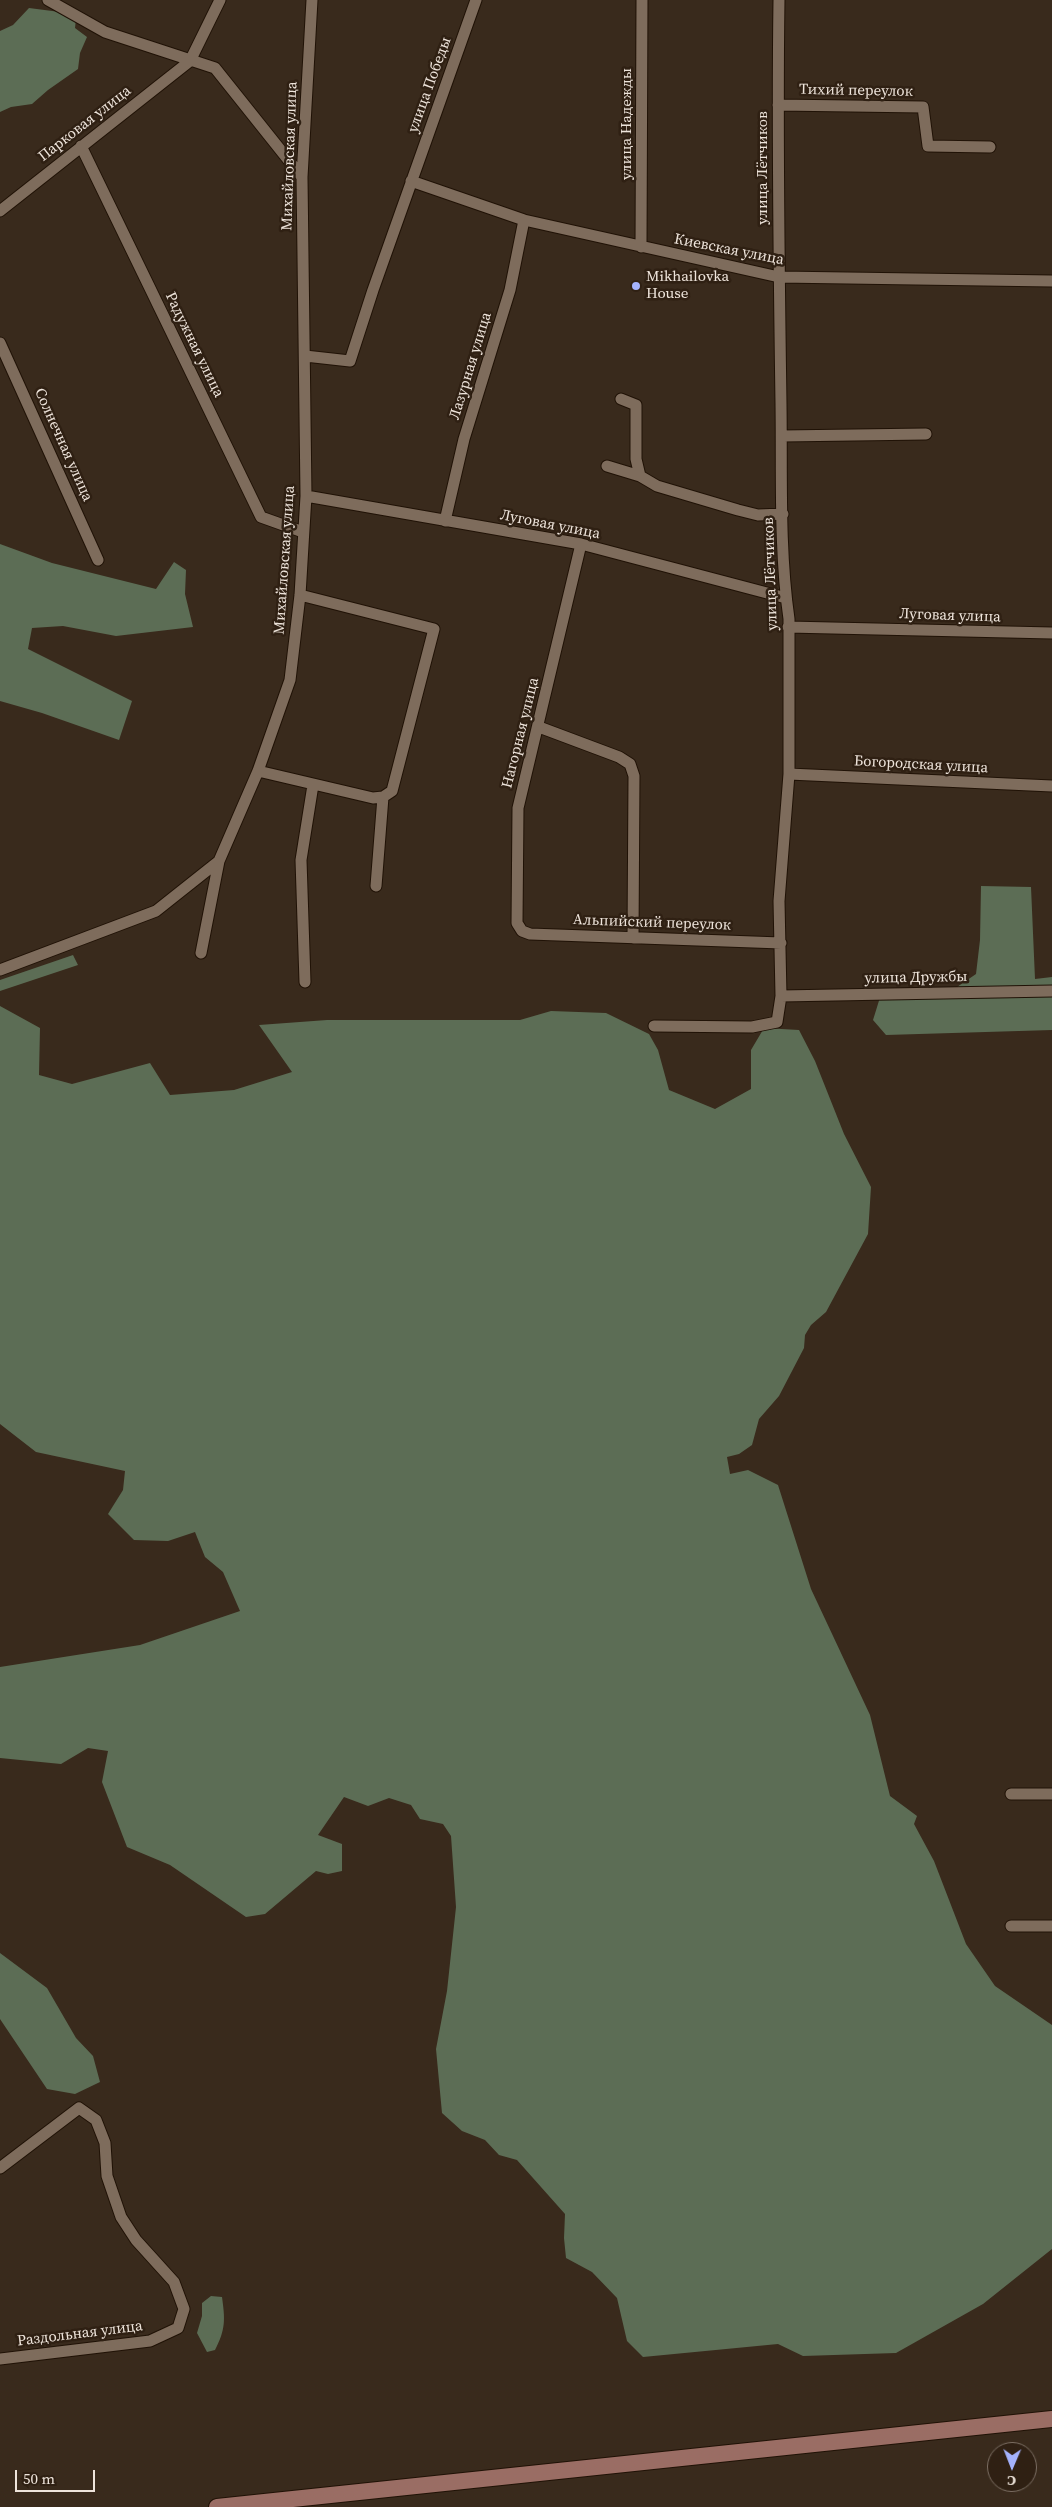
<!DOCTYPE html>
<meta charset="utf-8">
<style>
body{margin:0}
#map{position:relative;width:1052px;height:2507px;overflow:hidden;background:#392a1c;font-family:"Source Serif 4",serif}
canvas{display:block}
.north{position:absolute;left:987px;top:2442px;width:50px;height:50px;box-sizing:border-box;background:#2f2013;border:1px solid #7b6e63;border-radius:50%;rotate:181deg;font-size:14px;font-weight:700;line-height:20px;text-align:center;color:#eee4db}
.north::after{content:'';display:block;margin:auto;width:18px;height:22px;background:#a4b2fc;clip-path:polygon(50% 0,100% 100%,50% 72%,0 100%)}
.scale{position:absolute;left:15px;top:2470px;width:80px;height:22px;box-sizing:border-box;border:2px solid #eee4db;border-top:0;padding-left:6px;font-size:15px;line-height:18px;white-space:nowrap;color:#eee4db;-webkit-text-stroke:4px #2f2013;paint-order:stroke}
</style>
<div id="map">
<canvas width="1052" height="2507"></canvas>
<div class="north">С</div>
<div class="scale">50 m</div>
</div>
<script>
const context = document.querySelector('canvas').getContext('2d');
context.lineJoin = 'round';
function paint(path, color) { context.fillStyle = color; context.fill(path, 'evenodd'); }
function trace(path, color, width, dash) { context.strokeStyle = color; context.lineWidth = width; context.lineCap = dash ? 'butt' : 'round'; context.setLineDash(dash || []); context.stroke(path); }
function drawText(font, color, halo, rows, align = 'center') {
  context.font = font + ' "Source Serif 4",serif'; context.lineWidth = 5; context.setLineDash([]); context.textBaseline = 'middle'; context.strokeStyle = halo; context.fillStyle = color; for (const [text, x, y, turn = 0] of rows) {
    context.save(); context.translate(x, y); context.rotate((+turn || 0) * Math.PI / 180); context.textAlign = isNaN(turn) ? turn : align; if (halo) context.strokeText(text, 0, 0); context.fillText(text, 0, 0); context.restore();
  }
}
paint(new Path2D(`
 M29 8 60 12 76 19 75 28 87 37 80 53 78 69 48 90 32 104 11 107 0 112V31L13 25Z
 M0 544 52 563 156 589 174 562 186 570 185 594 193 627 116 636 63 626 32 628 28 649 132 701 119 740 42 713 0 701Z
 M981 886 1031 887 1035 979 1052 977V1030L886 1035 873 1020 882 991 957 987 976 974 980 940Z
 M73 955 78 965 0 991V980Z
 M0 1006 40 1028 39 1075 72 1084 150 1063 170 1095 234 1090 292 1072 259 1025 327 1020H520L551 1011 606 1013 649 1034 658 1050 669 1090 715 1109 751 1089V1050L764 1028 799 1030 815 1061 844 1134 871 1187 868 1234 826 1312 811 1325 805 1335 804 1348 779 1396 759 1419 752 1445 739 1454 727 1457 730 1474 748 1470 778 1485 811 1589 870 1715 890 1796 917 1816 914 1824 934 1861 966 1944 995 1986 1052 2025V2249L983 2304 896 2353 803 2356 778 2344 643 2357 627 2341 617 2298 592 2272 566 2258 564 2238 565 2214 517 2160 499 2155 485 2140 462 2131 442 2113 436 2049 447 1991 456 1907 451 1836 443 1824 420 1819 411 1805 389 1798 368 1806 344 1797 318 1835 342 1844V1871L328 1874 316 1871 265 1914 246 1917 170 1865 127 1847 102 1782 108 1751 88 1748 61 1764 0 1758V1667L140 1645 240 1611 223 1572 205 1557 195 1532 168 1541 134 1540 108 1514 123 1490 125 1471 36 1452 0 1424Z
 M0 1953 47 1988 76 2038 93 2056 100 2082 75 2094 47 2089 0 2019Z
 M211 2296 222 2297C225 2319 226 2329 215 2350L207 2352 197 2333 202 2316V2303Z`), '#5c6d55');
const street = new Path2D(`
 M48 0 105 32 215 68 302 177
 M778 105 923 107 928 146 990 147
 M81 146 261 517 303 532
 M411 181 524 220 779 277 1052 281
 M0 211 190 61 220 0
 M641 247 642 0
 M0 343 98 560
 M305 356 350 361 373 290 476 0
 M621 399 636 405V459L640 476
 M782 436 926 434
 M607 466 640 476 657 486 738 510 758 515 783 514
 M306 496 581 544 786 598
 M445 521 464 439 510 290 524 220
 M581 544 518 808 517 923 522 931 530 934 781 943
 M300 595 434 629 392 791 383 797
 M788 627 1052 633
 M539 727 619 757 630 764 634 776 633 938
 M258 771 373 798 383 797
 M789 774 1052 786
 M376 886 383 797
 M201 953 219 861
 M0 970 156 911 219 861 258 771 290 680 300 595 306 496 302 177 312 0
 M305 982 301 860 313 785
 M781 996 1052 991
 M654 1026 752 1027 777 1022 781 996 779 901 789 774V619C779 549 782 475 781 404 779 269 777 135 779 0
 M1011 1794H1052
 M1011 1926H1052
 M0 2168 79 2108 96 2120 105 2143 107 2176 121 2217 136 2240 174 2282 184 2309 178 2328 150 2341 0 2359`);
const secondary = new Path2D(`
 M217 2507 1052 2419`);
trace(street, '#201206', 13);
trace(secondary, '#201206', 18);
trace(street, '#7e6c5c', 11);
trace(secondary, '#9a6d64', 16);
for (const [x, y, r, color] of [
 [636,286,5,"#a4b2fc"]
]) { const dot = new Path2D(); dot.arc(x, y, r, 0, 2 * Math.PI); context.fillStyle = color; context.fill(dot); trace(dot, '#2f2013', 2); }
drawText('15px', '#eee4db', '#2f2013', [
 ["улица Победы",430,85,-70],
 ["Тихий переулок",856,91,1],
 ["Парковая улица",85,124,-38],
 ["улица Надежды",627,124,-90],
 ["Михайловская улица",290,156,-88],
 ["улица Лётчиков",763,168,-90],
 ["Киевская улица",729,250,11],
 ["Радужная улица",194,345,64],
 ["Лазурная улица",471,366,-73],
 ["Солнечная улица",63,445,66],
 ["Луговая улица",550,525,11],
 ["Михайловская улица",285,560,-86],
 ["улица Лётчиков",771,574,-92],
 ["Луговая улица",950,616,2],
 ["Нагорная улица",521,733,-76],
 ["Богородская улица",921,765,3],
 ["Альпийский переулок",652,923,2],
 ["улица Дружбы",916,978,-1],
 ["Раздольная улица",80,2334,-7]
]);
drawText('15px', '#eee4db', '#2f2013', [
 ["Mikhailovka",646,277],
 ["House",646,294]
], 'left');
</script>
